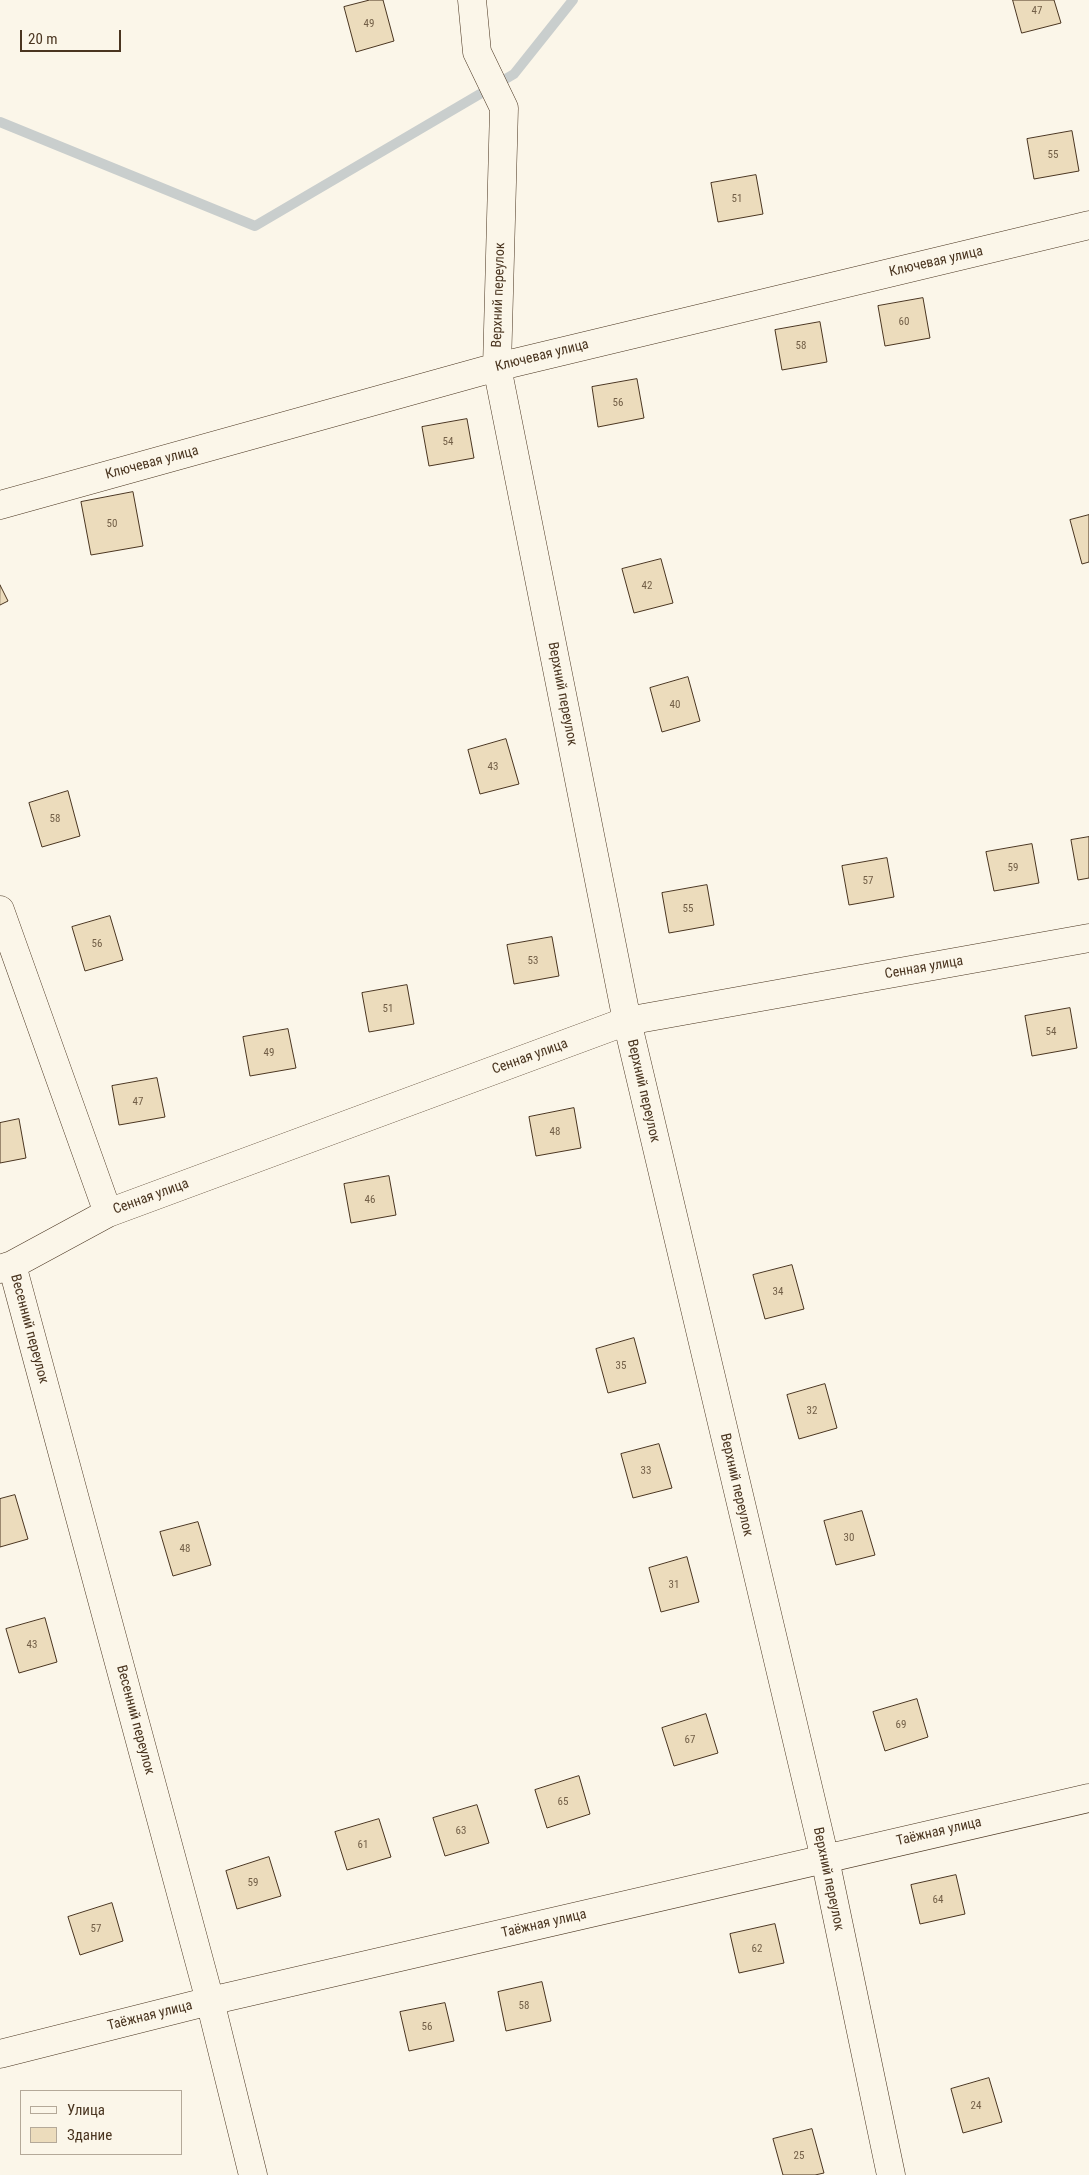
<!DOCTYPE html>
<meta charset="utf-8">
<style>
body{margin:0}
#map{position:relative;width:1089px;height:2175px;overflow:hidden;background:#fbf6e9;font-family:"Roboto Condensed",sans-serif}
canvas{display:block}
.legend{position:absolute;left:20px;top:2090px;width:162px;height:65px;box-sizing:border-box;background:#fbf6e9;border:1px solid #b4a999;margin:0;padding:6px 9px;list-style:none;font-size:15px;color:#4a3520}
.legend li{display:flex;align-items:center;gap:10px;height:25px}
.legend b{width:25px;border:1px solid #b4a999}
.scale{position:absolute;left:20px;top:30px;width:101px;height:22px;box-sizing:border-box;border:2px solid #4a3520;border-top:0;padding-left:6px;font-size:15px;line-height:18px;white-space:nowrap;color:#4a3520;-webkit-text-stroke:4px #fbf6e9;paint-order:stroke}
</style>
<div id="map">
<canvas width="1089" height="2175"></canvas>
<ul class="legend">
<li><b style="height:6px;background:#fbf6e9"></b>Улица</li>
<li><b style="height:14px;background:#ecdcbc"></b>Здание</li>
</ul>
<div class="scale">20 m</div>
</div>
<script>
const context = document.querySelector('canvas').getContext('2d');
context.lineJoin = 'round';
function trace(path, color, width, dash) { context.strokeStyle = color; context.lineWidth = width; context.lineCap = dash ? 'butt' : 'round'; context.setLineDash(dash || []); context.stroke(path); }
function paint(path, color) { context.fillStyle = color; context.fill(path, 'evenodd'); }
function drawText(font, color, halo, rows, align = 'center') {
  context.font = font + ' "Roboto Condensed",sans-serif'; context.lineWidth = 4; context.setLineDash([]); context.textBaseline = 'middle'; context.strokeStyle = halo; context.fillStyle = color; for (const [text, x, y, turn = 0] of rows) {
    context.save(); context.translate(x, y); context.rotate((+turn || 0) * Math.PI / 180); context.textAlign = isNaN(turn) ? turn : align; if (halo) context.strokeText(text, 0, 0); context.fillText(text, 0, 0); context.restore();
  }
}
trace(new Path2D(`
 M0 122 255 226 514 74 573 0`), '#c9cecd', 10);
const building = new Path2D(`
 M370 0H383L394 41 356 52 344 7Z
 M1013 0H1054L1061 23 1022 33Z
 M1072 131 1079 171 1034 179 1027 139Z
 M756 175 763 214 718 222 711 183Z
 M923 298 930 338 885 346 878 306Z
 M820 322 827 362 782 370 775 330Z
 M637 379 644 418 598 427 592 387Z
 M467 419 474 458 429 466 422 427Z
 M133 492 143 546 91 555 81 502Z
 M1089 515V562L1082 564 1070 520Z
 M661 559 673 603 634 613 622 569Z
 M0 585 8 601 0 605Z
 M688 677 700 721 662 732 650 688Z
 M506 739 519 784 480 794 468 750Z
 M68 791 80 836 42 847 29 803Z
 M1089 837V878L1078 880 1071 840Z
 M1032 844 1039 883 994 891 986 852Z
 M887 858 894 897 849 905 842 866Z
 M707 885 714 925 669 933 662 893Z
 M110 916 123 960 85 971 72 927Z
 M552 937 559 976 514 984 507 945Z
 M407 985 414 1024 369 1032 362 993Z
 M1070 1008 1077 1048 1032 1056 1025 1016Z
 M288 1029 296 1068 250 1076 243 1037Z
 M157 1078 165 1117 119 1125 112 1086Z
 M574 1108 581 1148 536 1156 529 1117Z
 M19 1119 26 1158 0 1163V1123Z
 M389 1176 396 1215 351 1223 344 1184Z
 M792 1265 804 1309 765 1319 753 1275Z
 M634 1338 646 1383 608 1393 596 1349Z
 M825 1384 837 1428 799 1439 787 1395Z
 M659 1444 672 1488 633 1498 621 1454Z
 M15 1495 28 1539 0 1547V1499Z
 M862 1511 875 1555 836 1565 824 1521Z
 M198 1522 211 1565 173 1576 160 1532Z
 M687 1557 699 1602 661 1612 649 1568Z
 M45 1618 57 1662 19 1673 6 1629Z
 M917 1699 928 1737 885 1751 873 1712Z
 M706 1714 718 1753 674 1766 662 1728Z
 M579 1776 590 1814 547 1828 535 1790Z
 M477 1805 489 1843 445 1856 433 1818Z
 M379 1819 391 1857 347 1870 335 1832Z
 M269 1857 281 1896 237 1909 226 1871Z
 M956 1875 965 1914 920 1924 911 1885Z
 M112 1903 123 1941 80 1955 68 1917Z
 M775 1924 784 1963 739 1973 730 1934Z
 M542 1982 551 2021 506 2031 498 1992Z
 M445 2003 454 2041 409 2051 400 2012Z
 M989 2078 1002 2122 963 2133 951 2089Z
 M812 2129 824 2173 815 2175H783L773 2139Z`);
paint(building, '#ecdcbc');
trace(building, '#4a3520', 1);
const minor = new Path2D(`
 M472 0 477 52 504 108 497 367 627 1021 825 1859 891 2175
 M0 505 497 367 1089 225
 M0 910 108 1213
 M12 1265 210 2001 253 2175
 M0 1269 12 1265 108 1213 627 1021 1089 938
 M0 2054 210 2001 1089 1798`);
trace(minor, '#4a3520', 29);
trace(minor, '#fbf6e9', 28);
drawText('11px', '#725f47', null, [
 ["47",1037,11],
 ["49",369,24],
 ["55",1053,155],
 ["51",737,199],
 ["60",904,322],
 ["58",801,346],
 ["56",618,403],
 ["54",448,442],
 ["50",112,524],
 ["42",647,586],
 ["40",675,705],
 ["43",493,767],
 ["58",55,819],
 ["59",1013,868],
 ["57",868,881],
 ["55",688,909],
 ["56",97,944],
 ["53",533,961],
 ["51",388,1009],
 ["54",1051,1032],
 ["49",269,1053],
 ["47",138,1102],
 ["48",555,1132],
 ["46",370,1200],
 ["34",778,1292],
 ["35",621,1366],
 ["32",812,1411],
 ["33",646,1471],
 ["30",849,1538],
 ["48",185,1549],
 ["31",674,1585],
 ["43",32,1645],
 ["69",901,1725],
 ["67",690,1740],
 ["65",563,1802],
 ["63",461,1831],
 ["61",363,1845],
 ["59",253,1883],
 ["64",938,1900],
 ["57",96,1929],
 ["62",757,1949],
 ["58",524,2006],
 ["56",427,2027],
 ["24",976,2106],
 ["25",799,2156]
]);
drawText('14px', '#4a3520', '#fbf6e9', [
 ["Ключевая улица",936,262,-13],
 ["Верхний переулок",499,295,-88],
 ["Ключевая улица",542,356,-14],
 ["Ключевая улица",152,463,-15],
 ["Верхний переулок",562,694,79],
 ["Сенная улица",924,968,-10],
 ["Сенная улица",530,1057,-20],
 ["Верхний переулок",643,1091,77],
 ["Сенная улица",151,1197,-20],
 ["Весенний переулок",29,1329,75],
 ["Верхний переулок",736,1485,77],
 ["Весенний переулок",135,1720,75],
 ["Таёжная улица",939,1832,-13],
 ["Верхний переулок",828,1879,78],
 ["Таёжная улица",544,1924,-13],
 ["Таёжная улица",150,2016,-14]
]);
</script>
